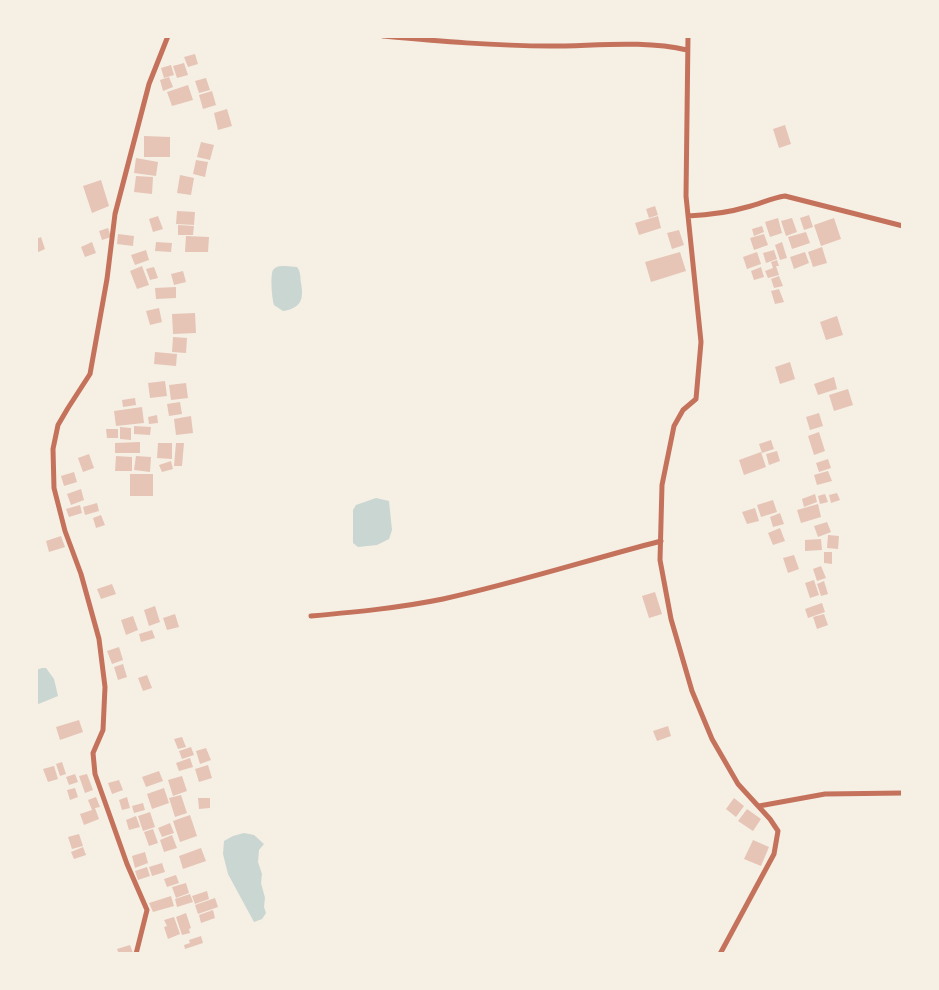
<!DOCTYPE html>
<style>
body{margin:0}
#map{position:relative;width:939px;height:990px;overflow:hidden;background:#f6efe4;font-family:"Source Sans 3",sans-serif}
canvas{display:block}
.frame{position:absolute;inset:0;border:38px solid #f6efe4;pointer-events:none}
</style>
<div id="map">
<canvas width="939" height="990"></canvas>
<div class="frame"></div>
</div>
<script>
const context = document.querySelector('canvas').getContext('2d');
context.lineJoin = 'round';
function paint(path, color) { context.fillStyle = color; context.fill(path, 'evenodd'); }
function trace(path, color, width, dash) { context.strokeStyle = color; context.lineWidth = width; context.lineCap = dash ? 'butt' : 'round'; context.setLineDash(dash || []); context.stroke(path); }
paint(new Path2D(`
 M285 266 297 267C301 272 300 277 301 283 304 300 301 308 283 311L274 305C272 298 270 276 273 270 276 266 280 266 285 266Z
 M376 498 389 501 392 530 389 539 377 545 358 547 353 543V510L356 505Z
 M42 668H46L54 679 58 696 36 705V670Z
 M244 833 254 835 264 844 259 850 258 862 262 874 261 883 265 898 264 907 266 913 262 919 254 922 228 874 223 854 224 841 233 836Z`), '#c9d6d2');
paint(new Path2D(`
 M195 54 198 64 188 67 184 57Z
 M184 63 188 75 177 78 173 66Z
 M171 65 174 75 164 78 161 68Z
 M169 77 173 87 163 91 160 80Z
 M206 78 210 90 199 93 195 81Z
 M188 85 193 100 172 106 167 92Z
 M212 91 216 105 203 109 199 95Z
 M227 109 232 126 218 130 214 113Z
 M785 125 791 144 779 148 773 129Z
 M144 136 170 137V157H144Z
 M201 142 214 145 210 160 197 157Z
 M136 158 158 162 156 176 134 173Z
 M196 160 208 162 205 177 193 174Z
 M180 175 194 178 191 195 177 193Z
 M136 176 153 177 152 194 134 192Z
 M101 180 109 206 92 213 83 186Z
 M655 206 658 215 649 218 646 209Z
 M177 211 195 212 194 225 176 224Z
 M809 215 813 227 804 230 800 218Z
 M158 216 163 229 153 232 149 219Z
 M658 216 661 228 639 235 635 223Z
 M778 218 782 233 770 237 765 222Z
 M792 218 797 232 786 236 781 221Z
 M834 218 841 239 821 246 814 225Z
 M178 225 194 226 193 235H178Z
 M762 226 764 232 754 236 752 229Z
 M108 228 111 237 102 240 99 231Z
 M679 230 684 245 672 249 667 233Z
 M806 232 810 243 792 249 788 237Z
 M118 234 134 236 133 246 117 244Z
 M764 234 768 245 754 250 750 238Z
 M186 236 209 237 208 252H185Z
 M41 237 45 249 36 253V239Z
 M92 242 96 253 85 257 81 247Z
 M156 242 172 243 171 252 155 251Z
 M782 242 787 258 780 260 775 245Z
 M822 247 827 263 813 267 808 252Z
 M146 250 149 260 135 265 131 255Z
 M774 250 777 259 766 263 763 253Z
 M680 252 686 271 651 282 645 262Z
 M757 252 761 264 747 269 743 257Z
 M805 252 809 263 794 269 790 257Z
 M777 260 779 266H776L779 275 768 278 765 271 773 268 771 262Z
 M142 266 149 285 137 289 130 271Z
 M154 267 158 278 150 280 146 269Z
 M761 267 764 277 754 280 751 271Z
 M183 271 186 282 174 285 171 274Z
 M779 276 783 286 774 288 771 279Z
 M176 287V298L156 299 155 288Z
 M779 289 784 302 775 304 771 291Z
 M159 308 162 322 150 325 146 311Z
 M195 313 196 333 173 334 172 314Z
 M837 316 843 335 826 340 820 322Z
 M173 337 187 338 186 353 172 352Z
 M155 352 177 354 176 366 154 364Z
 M790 362 795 379 780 384 775 367Z
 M834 377 837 389 818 395 814 384Z
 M165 381 167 396 150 398 148 383Z
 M186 383 188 398 171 400 169 385Z
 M848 389 853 405 834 411 829 395Z
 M135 398 136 405 123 407 122 400Z
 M180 402 182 414 169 416 167 404Z
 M142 407 144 423 116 426 114 411Z
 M819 413 823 426 810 430 806 417Z
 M157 415 158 423 149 424 148 417Z
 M191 416 193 433 176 435 174 419Z
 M134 426 151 427 150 435 134 434Z
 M120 427 131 428V440L120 439Z
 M106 429H118V438H107Z
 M819 432 825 451 814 455 808 436Z
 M771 440 774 449 762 453 759 444Z
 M140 442V453H115V443Z
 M158 443H172V459L157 458Z
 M176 443H184L182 466H174Z
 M777 451 780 461 769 465 766 454Z
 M761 452 766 467 744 475 739 460Z
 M89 454 94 468 83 472 78 458Z
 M116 456 132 457V471H115Z
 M136 456 151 457 150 472 134 470Z
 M828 459 831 468 819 472 816 463Z
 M171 461 173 469 162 472 159 465Z
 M828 471 832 481 817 485 814 475Z
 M74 472 77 482 64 486 61 476Z
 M130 474H153V496H130Z
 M81 489 84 500 71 505 67 494Z
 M837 493 840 500 831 503 829 495Z
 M815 494 817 502 804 507 802 499Z
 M825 494 828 502 820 504 818 496Z
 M773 500 777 512 761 517 757 505Z
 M97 503 99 511 85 515 83 507Z
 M818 504 821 517 801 523 797 510Z
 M80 505 82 513 69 517 66 509Z
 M755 508 759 521 747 524 742 512Z
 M780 513 784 524 773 527 770 517Z
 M101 515 105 525 96 528 93 518Z
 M827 522 831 532 818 537 814 526Z
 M780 528 785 541 773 545 768 533Z
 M828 535 839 536 838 549 827 548Z
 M61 536 65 547 49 552 46 541Z
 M821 539 822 550 805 551V540Z
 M824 552H832V564L824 563Z
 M794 555 799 569 788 573 783 558Z
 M821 566 826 578 817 581 813 569Z
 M814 580 819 595 810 598 805 583Z
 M824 581 828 594 821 596 817 584Z
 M112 584 116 594 101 599 97 589Z
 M655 592 662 614 649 618 642 596Z
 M822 603 825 612 808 618 805 609Z
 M155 606 160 622 149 626 144 610Z
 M175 614 179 627 167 630 163 618Z
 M824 614 828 625 817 629 813 617Z
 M133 616 138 630 126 635 121 620Z
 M152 630 155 638 141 642 139 634Z
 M119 647 123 660 112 664 107 651Z
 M123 664 127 677 118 680 114 667Z
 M147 675 152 688 143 691 138 678Z
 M79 720 83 732 60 740 56 727Z
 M668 726 671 736 657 741 653 731Z
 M182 737 186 747 178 749 174 739Z
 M191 747 194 755 182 759 179 751Z
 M206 748 211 760 200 764 196 751Z
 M190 758 193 767 179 771 176 763Z
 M62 762 66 774 60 776 56 764Z
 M208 765 212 778 199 782 195 769Z
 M54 766 58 779 48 782 43 769Z
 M159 771 163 781 146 787 142 777Z
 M75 774 78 782 69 785 66 777Z
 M87 774 93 790 85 793 79 776Z
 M182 776 187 791 173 796 168 780Z
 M119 780 123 790 112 794 108 783Z
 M75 788 78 797 70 800 67 790Z
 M164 788 169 803 152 809 147 794Z
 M181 795 187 813 175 817 169 798Z
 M96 797 100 807 95 808 99 819 84 825 80 814 92 810 88 800Z
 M127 797 130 808 122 810 119 800Z
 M198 798H210V808L199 809Z
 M734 798 744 806 736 817 726 809Z
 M143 803 145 810 134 813 132 806Z
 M747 809 761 819 753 831 738 821Z
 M150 812 155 827 143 831 138 816Z
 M190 815 197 836 180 842 173 821Z
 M136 816 140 827 129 830 126 820Z
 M170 823 174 833 162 837 158 828Z
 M153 829 158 843 149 846 144 832Z
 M79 834 83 846 72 849 68 837Z
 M172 835 177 848 164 852 160 840Z
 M753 840 769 847 761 866 744 859Z
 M83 847 86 855 74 859 71 852Z
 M201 848 206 861 183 869 179 856Z
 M145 852 148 863 135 868 132 856Z
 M162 863 165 872 152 876 149 867Z
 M147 867 150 876 138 880 135 871Z
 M176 875 179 883 167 887 164 879Z
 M186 883 189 893 176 898 172 887Z
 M207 891 209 899 195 904 192 896Z
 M190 894 193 902 177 907 175 899Z
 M171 896 174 906 153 912 149 903Z
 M215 898 218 907 198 914 195 905Z
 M213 910 215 918 201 923 199 915Z
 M186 913 191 928 189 929 190 933 182 935 176 917Z
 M174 917 180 934 168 939 164 927 167 926 164 920Z
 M201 936 203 943 185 949 184 945 190 943 189 940Z
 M130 945 133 953 119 954 117 949Z`), '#e6c5b7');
trace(new Path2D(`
 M383 36C438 41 494 46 550 46 594 46 644 40 687 50
 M688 36 686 196 701 342 696 399 683 410 674 426 662 485 660 560 671 619 692 691 712 739 738 784 770 819 778 831 774 854 720 954
 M688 216C708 215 727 213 747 207 760 204 771 198 785 196L903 226
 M311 616C355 612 399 608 443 599 516 583 588 560 661 541
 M759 806 825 794 903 793
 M136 954 147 910 127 864 95 774 93 753 103 730 105 687 99 639 81 574 65 531 54 488 53 449 58 425 68 408 90 374 107 279 115 214 149 84 168 36`), '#c5725c', 5);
</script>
